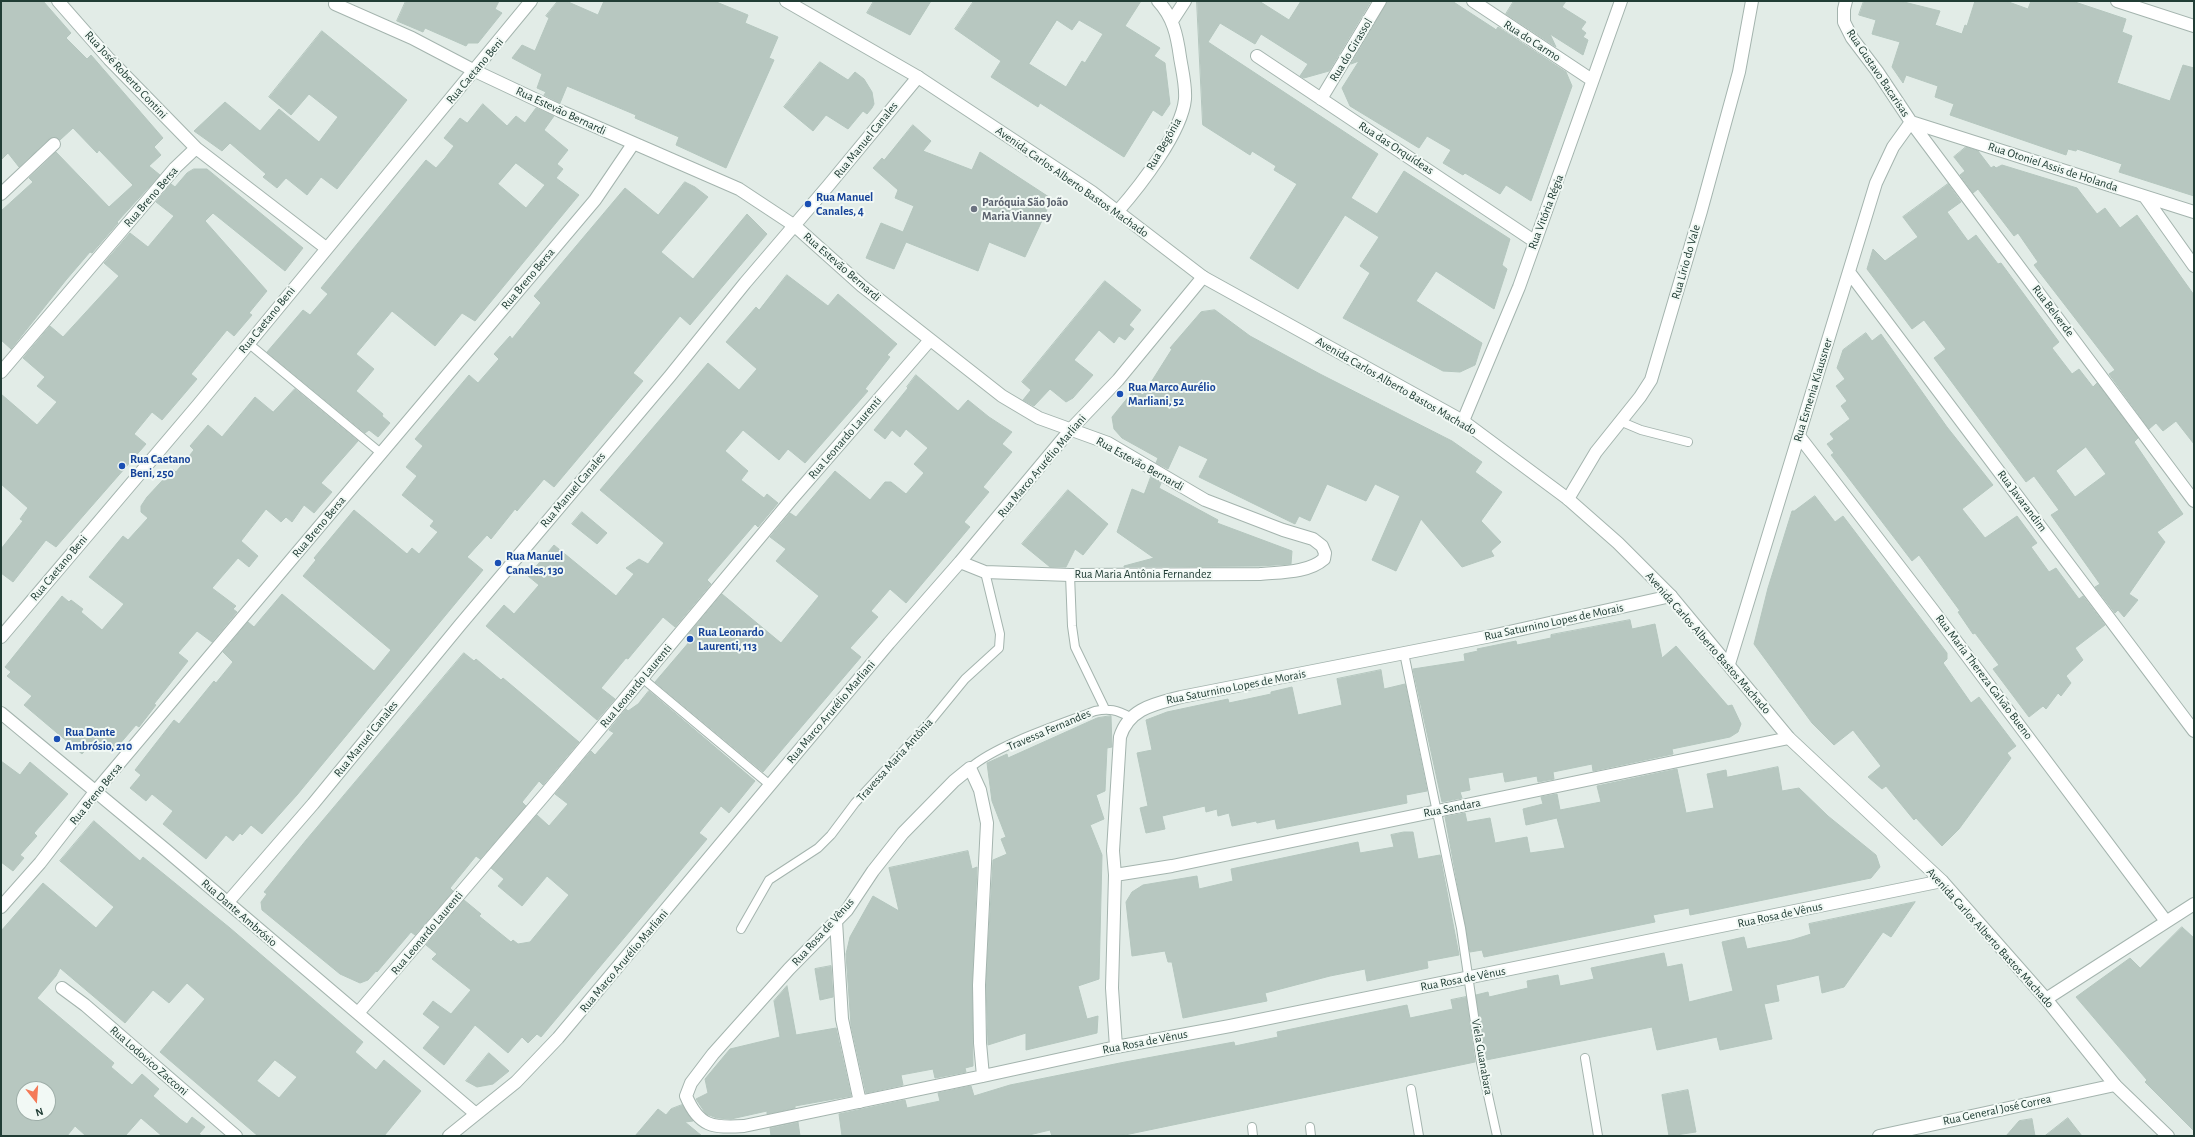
<!DOCTYPE html>
<meta charset="utf-8">
<style>
body{margin:0}
#map{position:relative;width:2195px;height:1137px;overflow:hidden;background:#e2ece7;font-family:"Alegreya Sans",sans-serif}
canvas{display:block}
.frame{position:absolute;inset:0;border:2px solid #213d35;pointer-events:none}
.north{position:absolute;left:16px;top:1081px;width:40px;height:40px;box-sizing:border-box;background:#f2f9f5;border:1px solid #9eaea8;border-radius:50%;rotate:163deg;font-size:11px;font-weight:700;line-height:16px;text-align:center;color:#213d35}
.north::after{content:'';display:block;margin:auto;width:14px;height:18px;background:#f47a58;clip-path:polygon(50% 0,100% 100%,50% 72%,0 100%)}
</style>
<div id="map">
<canvas width="2195" height="1137"></canvas>
<div class="frame"></div>
<div class="north">N</div>
</div>
<script>
const context = document.querySelector('canvas').getContext('2d');
context.lineJoin = 'round';
function paint(path, color) { context.fillStyle = color; context.fill(path, 'evenodd'); }
function trace(path, color, width, dash) { context.strokeStyle = color; context.lineWidth = width; context.lineCap = dash ? 'butt' : 'round'; context.setLineDash(dash || []); context.stroke(path); }
function drawText(font, color, halo, rows, align = 'center') {
  context.font = font + ' "Alegreya Sans",sans-serif'; context.lineWidth = 4; context.setLineDash([]); context.textBaseline = 'middle'; context.strokeStyle = halo; context.fillStyle = color; for (const [text, x, y, turn = 0] of rows) {
    context.save(); context.translate(x, y); context.rotate((+turn || 0) * Math.PI / 180); context.textAlign = isNaN(turn) ? turn : align; if (halo) context.strokeText(text, 0, 0); context.fillText(text, 0, 0); context.restore();
  }
}
const building = new Path2D(`
 M1 1H43L71 33 66 38 87 59 91 55 163 138 154 147 161 155 149 166 160 175 117 222 118 223 92 253 90 252 66 280 11 349 1 340V211L33 182 29 178 56 152 109 207 133 185 99 150 97 153 73 128 60 140 56 137 49 139 19 167 8 153 1 160Z
 M406 1H499L495 9 502 13 478 43H468L466 46 425 28 423 32 397 21Z
 M558 1H566L598 15 604 1H714L748 15 745 23 778 37 769 58 774 60 726 168 676 145 679 137 635 118 636 115 567 86 560 103 544 95 546 92 537 88 542 74 512 58 522 45 535 51 549 18 546 16Z
 M874 1H931L910 35 867 13Z
 M974 1H1141L1125 26 1160 48 1154 56 1165 63 1170 104 1162 116 1153 110 1124 157 1040 103 1038 107 991 77 1001 61 955 29ZM1057 20 1072 30 1079 20 1103 34 1085 63 1082 61 1066 87 1029 64Z
 M1197 1H1259L1289 20 1301 1H1371L1329 71 1304 78 1300 76 1308 64 1261 34 1255 44 1220 23 1208 42 1378 154 1351 198 1377 214 1404 171 1510 239 1502 265 1507 269 1494 309 1436 271 1416 301 1482 343 1475 365 1460 372 1443 371 1343 318 1370 273 1360 266 1379 237 1345 215 1298 289 1250 258 1297 184 1274 170 1276 166 1252 151 1250 155 1203 125Z
 M1387 1H1452L1495 29 1496 30 1498 27 1566 72 1572 86 1531 201 1506 185 1500 194 1465 173 1463 175 1443 163 1451 150 1427 136 1419 148 1350 106 1342 88 1359 61 1351 64Z
 M1514 1H1566L1562 7 1586 22 1581 29 1586 33 1583 37 1588 40 1583 55 1550 34 1556 47 1506 14Z
 M1864 1H1900L1940 11 1935 25 1962 34 1965 25 1967 26 1975 1H2006L2028 9 2031 1H2072L2126 19 2122 32 2132 36 2117 83 2170 101 2183 65 2194 68V196L2119 172 2122 164 2077 149 2076 151 2068 149 2066 155 1950 115 1954 104 1935 97 1938 86 1906 75 1903 83 1892 67 1900 42 1872 34 1876 20 1859 15Z
 M322 31 407 100 337 189 321 177 307 195 286 178 277 188 263 177 266 174 230 143 222 151 194 131 225 102 260 131 279 109 319 142 338 117 309 94 291 115 269 97Z
 M820 62 848 80 855 72 864 79 872 92 874 104 872 108 867 114 863 111 848 129 826 115 813 131 784 107Z
 M483 104 507 126 516 116 525 123 536 108 554 116 544 130 568 150 557 164 563 169 556 178 579 195 475 321 462 313 435 346 392 311 356 354 374 369 356 391 383 414 382 416 390 423 378 437 369 430 365 433 267 352 303 310 310 315 328 294 321 288 426 160 436 168 445 158 454 146 444 138 460 118 467 123ZM516 163 545 185 526 208 498 184Z
 M913 125 931 141 923 151 972 170 980 152 1052 199 1025 257 989 242 978 271 906 242 894 269 866 258 881 223 903 232 914 206 895 198 898 190 873 168 882 158 884 160Z
 M1966 147 1978 151 1991 168 1994 166 1996 168 2002 165 2077 188 2097 214 2105 208 2120 228 2137 215 2194 295V444L2176 421 2163 431 2156 423 2149 429 2109 374 2115 370 2034 265 2038 262 2018 233 2014 236 1978 189 1973 193 1960 175 1965 171 1954 157Z
 M194 169H207L303 248 285 271 213 213 205 221 267 291 249 313 252 315 234 336 227 330 191 374 197 379 162 420 152 412 134 434 146 444 56 547 46 540 13 582 1 573V549L23 521 20 519 28 508 1 484V394L37 425 57 402 37 386 45 377 23 358 50 326 63 337 119 276 104 263 130 233 148 247 174 216 156 202 171 184 175 187 187 173Z
 M685 182 695 187 708 197 661 252 693 279 747 214 767 234 690 325 680 316 633 373 643 381 554 487 544 479 517 511 515 509 491 539 487 535 467 557 483 570 297 795 262 834 251 825 242 835 240 833 233 841 226 835 206 859 163 824 173 811 152 794 146 801 130 788 141 775 135 770 174 720 179 724 214 681 216 683 233 662 223 652 248 622 254 627 282 594 374 671 391 650 303 576 316 560 314 558 354 510 407 554 412 548 419 554 438 532 430 526 434 521 402 495 417 476 406 467 423 446 415 439 469 375 478 383 499 359 494 354 510 336 512 339 541 303 534 296 625 188 658 215Z
 M1948 184 1961 202 1947 212 1968 241 1976 235 1998 264 2001 263 2059 342 2052 348 2072 374 2079 369 2093 387 2097 383 2138 438 2134 442 2183 514 2157 532 2165 542 2129 594 2138 600 2124 617 2118 610 2115 613 2095 587 2100 584 2051 515 2059 510 2034 476 2026 482 1934 358 1946 349 1924 320 1912 329 1867 269 1873 249 1885 261 1918 237 1903 217ZM2086 447 2106 474 2075 497 2056 471Z
 M787 275 828 306 838 294 897 344 887 355 890 357 865 389 868 391 805 463 788 449 779 460 743 430 725 451 748 471 741 480 764 498 767 494 778 503 758 527 755 524 707 580 711 584 675 627 663 617 628 659 626 658 601 688 615 699 597 720 486 626 504 605 514 614 539 585 528 576 554 545 616 596 634 574 626 568 639 559 648 564 664 543 600 490 708 363 739 390 757 369 726 342 756 307 759 310Z
 M1105 281 1141 310 1129 325 1134 329 1125 340 1119 336 1114 343 1099 330 1074 360 1093 375 1073 398 1066 402 1050 389 1034 406 1023 400 1031 390 1022 382Z
 M1215 310 1250 336 1320 374 1452 441 1482 462 1475 472 1502 492 1481 521 1501 542 1491 551 1494 556 1462 567 1421 519 1396 571 1372 560 1400 496 1375 484 1366 501 1327 484 1310 521 1299 516 1295 524 1199 477 1208 459 1179 445 1168 469 1156 463 1158 458 1122 438 1114 429 1112 417 1134 390 1143 395 1172 349 1170 348 1201 312Z
 M1866 333 1872 341 1881 334 1947 427 1993 485 1962 509 1985 538 2017 516 2037 543 2031 547 2049 572 2056 568 2079 599 2083 596 2105 625 2075 648 2083 660 2066 676 2071 683 2061 696 2058 693 2046 709 2043 706 2029 717 1993 669 1999 665 1975 633 1973 634 1958 612 1960 611 1919 555 1912 561 1831 455 1834 453 1827 444 1834 439 1830 434 1850 419 1841 406 1847 401 1836 386 1845 379 1837 368 1843 350Z
 M916 375 958 411 968 400 989 417 1012 432 1002 444 1012 452 983 487 989 492 964 522 970 527 906 603 890 589 871 611 878 617 850 648 861 657 763 772 655 682 690 641 686 637 722 594 781 643 819 596 776 561 786 549 770 537 790 513 796 517 835 471 870 500 885 482H891L906 494 924 473 914 464 928 448 906 429 900 437 892 430 885 439 874 430 908 388 907 387Z
 M295 389 358 441 321 483 332 492 314 513 304 505 292 522 286 517 281 522 266 509 241 541 258 556 249 567 238 558 212 588 236 606 233 609 237 612 212 642 197 631 178 653 188 661 154 704 156 705 139 727 136 725 112 753 96 738 82 754 24 705 32 696 7 676 11 672 5 667 62 596 69 602 71 600 83 609 81 612 102 630 124 604 89 577 123 536 128 540 148 518 141 512V506L147 497 173 469 176 472 194 450 190 446 208 425 222 437 255 397 273 412Z
 M1151 477 1161 483 1159 488 1218 520 1217 523 1292 551 1291 564 1260 566 1124 567V566L1154 558 1117 532 1132 489 1144 494Z
 M1068 490 1108 524 1083 555 1075 549 1066 567H1050L1022 544Z
 M1815 496 1835 522 1843 516 1947 653V659L1943 663 1971 703 1979 697 2016 746 2007 753 2011 758 1959 829 1942 846 1916 818 1914 820 1886 786 1882 789 1868 777 1881 766 1853 730 1834 745 1812 723 1754 644 1768 588 1792 511H1794Z
 M582 512 607 533 597 544 572 524Z
 M1630 620 1632 629 1655 624 1662 658 1676 646 1728 706 1732 705 1741 724 1738 732 1730 737 1672 749 1673 754 1593 771 1592 764 1553 772 1554 779 1538 782 1537 776 1505 782 1503 772 1468 778 1470 790 1460 792 1462 798 1442 802 1413 669 1465 661 1464 654 1478 651 1477 649 1516 641 1517 645 1551 638V635Z
 M464 653 474 661 476 659 501 680 503 678 579 742 543 785 539 781 522 802 526 806 480 859 476 856 450 888 453 891 415 935 411 932 377 972 376 971 368 980 360 983 340 974 262 910 261 902 267 894 264 892 307 839Z
 M1381 670 1384 689 1405 684 1427 791 1406 795 1407 803 1277 829 1275 819 1257 823 1256 821 1232 826 1229 813 1218 816 1217 809 1206 812 1205 806 1162 816 1165 829 1146 833 1140 808 1148 806 1137 753 1152 750 1146 720 1167 712 1228 699 1229 703 1271 694V692L1292 687 1298 715 1342 705 1337 679Z
 M649 691 755 781 729 813 721 806 699 833 707 839 541 1037 537 1034 528 1043 522 1037 508 1053 475 1025 444 1065 423 1048 440 1027 423 1014 433 1001 451 1014 471 990 432 959 437 954 426 945 464 900 481 914 479 916 511 942 513 940 518 944 530 942 569 895 547 876 522 906 498 886 504 879 491 868 537 815 549 826 568 804 555 794 591 751 595 755 614 733 609 730 626 709 628 711 638 704Z
 M1111 716 1112 747 1107 748 1105 791 1096 795 1104 819 1090 825 1102 855 1099 979 1078 986 1087 1019 1098 1016 1097 1033 1026 1050V1033L988 1045 986 985 993 860 1007 854 1001 839 1006 837 992 801 987 763 1007 754 1008 758 1097 718Z
 M1 761 20 775 30 762 68 794 34 833 37 836 20 855 24 858 13 871 1 862Z
 M1778 767 1782 791 1799 788 1828 816 1876 855 1880 867 1871 878 1690 915 1689 908 1653 915 1655 922 1484 957 1482 950 1470 952 1445 817 1465 813 1467 822 1490 818 1495 843 1527 837 1530 853 1565 848 1557 818 1526 825 1523 809 1543 804 1541 797 1557 794 1560 810 1601 802 1597 786 1677 769 1686 813 1714 808 1707 774 1726 770 1727 777Z
 M94 821 140 861 143 857 230 928 363 1042 355 1052 376 1070 384 1060 421 1091 384 1136H258L160 1052 205 999 187 983 169 1003 153 990 125 1023 60 968 56 976 37 998 114 1063 111 1067 132 1085 142 1074 159 1089 153 1096 180 1119 187 1124 192 1117 205 1127 199 1134 202 1136H162L141 1118 125 1136H86L75 1126 67 1136H1V931L43 883 96 928 114 907 60 861ZM275 1060 297 1077 279 1098 257 1081ZM24 1089H48V1113H24Z
 M1404 832H1413L1418 859 1440 855 1459 955 1427 961 1428 968 1367 981 1365 969 1330 976 1265 993 1267 1001 1183 1018 1172 962H1168L1165 951 1132 956 1126 902 1132 892 1143 885 1197 876 1199 889 1233 881 1231 869 1358 842 1360 853 1394 847 1391 835Z
 M968 851 972 869 977 867 972 985 973 1066 965 1068 966 1072 935 1078 933 1069 901 1075 903 1085 866 1093 851 1025 846 954 850 937 873 896 899 911 889 868Z
 M1915 902 1891 937 1883 932 1844 987 1822 993 1819 975 1776 985 1779 1001 1764 1004 1772 1039 1720 1050 1717 1037 1657 1050 1652 1027 1486 1060 1476 995 1488 992 1489 997 1528 988 1527 981 1558 975 1560 986 1594 979 1591 968 1664 953 1667 967 1682 964 1689 1002 1733 991 1722 942 1744 937 1747 949 1792 940 1811 934 1809 924Z
 M2182 927 2194 938V1131L2145 1082 2147 1080 2076 997 2130 958 2140 968Z
 M831 966 833 997 820 1000 815 969Z
 M787 986 796 1035 836 1028 851 1096 795 1106V1108L767 1114V1111L731 1119 717 1118 706 1114 696 1099 708 1093 705 1079 730 1049 780 1037 774 1001Z
 M1466 997 1475 1062 1120 1136H1052L1050 1130 1025 1136H842L839 1114 905 1100 907 1108 940 1101 938 1093 971 1086 974 1096 1010 1085 1125 1062 1234 1042 1235 1046 1278 1037 1277 1032 1407 1005 1410 1018 1453 1009 1451 1000Z
 M489 1053 509 1071 493 1084 477 1087 466 1081Z
 M1688 1090 1696 1132 1669 1136 1662 1095Z
 M682 1105 693 1121 685 1122 702 1136H635L658 1109 666 1115 671 1109Z
 M2068 1118 2082 1136H2045Z
 M2032 1119 2035 1136H2006L2019 1121Z
 M798 1122 800 1136H771L770 1128Z`);
paint(building, '#b7c7c0');
trace(building, '#b4c6be', 1);
const service = new Path2D(`
 M248 343 382 454
 M1622 422 1641 430 1688 442
 M1070 575 1072 626 1075 647 1105 709
 M1404 653 1461 928 1481 1063 1497 1136
 M642 678 770 785
 M970 768C996 745 1061 724 1095 711 1109 708 1117 710 1130 717
 M741 929 769 880 818 848 831 835 855 803 929 723 965 679 999 648 1000 634 985 572
 M1585 1058 1598 1136
 M1411 1089 1419 1136
 M1252 1127 1253 1136
 M1310 1127 1311 1136`);
const minor = new Path2D(`
 M58 1 109 59 196 148
 M1473 1 1592 80
 M1846 1 1844 9V22L1852 38 1877 71 1911 122 2194 501
 M2117 1 2194 26
 M335 4 412 38 473 70 560 111 739 189 795 226 862 286 1002 396 1039 418 1108 443 1205 500 1283 530 1313 539 1322 546 1325 553 1324 559C1308 573 1281 572 1260 574L1070 575 985 572 960 562
 M1172 21 1185 1
 M1257 56 1534 241
 M1321 99 1380 1
 M1911 122 2194 212
 M1 194 54 144
 M2145 197 2194 266
 M1118 211C1140 186 1182 132 1185 99 1186 85 1182 70 1180 57 1177 35 1173 17 1158 1
 M1849 272 2194 731
 M1 372 175 168 196 148 326 248
 M1463 421 1519 287 1621 1
 M1799 436 1932 609 2165 920
 M1568 499 1596 452 1640 397 1651 380 1701 211 1739 72 1752 1
 M1 637 198 405 531 1
 M1729 664 1876 183 1893 147 1911 122
 M1 713 166 850 476 1114
 M1115 875 1172 866 1789 738
 M228 902 313 804 460 625 670 376 745 283 828 186 918 77
 M1 907 40 863 95 792 595 200 633 144
 M836 921 842 1019 860 1102
 M62 988 85 1005 236 1136
 M2046 999 2194 904
 M358 1013 547 792 791 500 930 340
 M1116 1047 1112 988 1115 875 1113 851 1120 737C1129 708 1155 704 1181 697L1491 636 1671 596
 M983 1076 744 1126C713 1128 699 1127 686 1096L691 1083 713 1054 789 969 847 910 873 871 903 833 954 781 970 768 980 790 987 823 979 985 980 1043 983 1076 1116 1047 1230 1026 1942 881
 M449 1136 516 1082 558 1038 889 643 960 562 1071 429 1118 380 1203 277
 M1879 1136 2115 1085`);
const tertiary = new Path2D(`
 M786 1 918 77 1092 192 1203 277 1463 421 1568 499 1618 543 1671 596 1789 738 1942 881 2046 999 2115 1085 2168 1136`);
trace(service, '#a4b4ae', 10);
trace(minor, '#a4b4ae', 14);
trace(tertiary, '#a4b4ae', 14);
trace(service, '#fff', 8);
trace(minor, '#fff', 12);
trace(tertiary, '#fff', 12);
for (const [x, y, r, color] of [
 [808,204,4,"#1a4fb4"],
 [974,209,4,"#6b7280"],
 [1120,394,4,"#1a4fb4"],
 [122,466,4,"#1a4fb4"],
 [498,563,4,"#1a4fb4"],
 [690,639,4,"#1a4fb4"],
 [57,739,4,"#1a4fb4"]
]) { const dot = new Path2D(); dot.arc(x, y, r, 0, 2 * Math.PI); context.fillStyle = color; context.fill(dot); trace(dot, '#f2f9f5', 1.5); }
drawText('12px', '#213d35', '#f2f9f5', [
 ["Rua do Carmo",1532,41,33],
 ["Rua do Girassol",1351,50,-59],
 ["Rua Caetano Beni",475,71,-50],
 ["Rua Gustavo Bacarisas",1878,73,56],
 ["Rua José Roberto Contini",126,75,47],
 ["Rua Estevão Bernardi",561,111,25],
 ["Rua Manuel Canales",866,140,-51],
 ["Rua Begônia",1164,144,-60],
 ["Rua das Orquídeas",1396,148,33],
 ["Rua Otoniel Assis de Holanda",2053,167,18],
 ["Avenida Carlos Alberto Bastos Machado",1072,182,35],
 ["Rua Breno Bersa",151,197,-49],
 ["Rua Vitória Régia",1546,212,-69],
 ["Rua Lírio do Vale",1686,262,-74],
 ["Rua Estevão Bernardi",842,267,41],
 ["Rua Breno Bersa",528,279,-50],
 ["Rua Belverde",2053,311,53],
 ["Rua Caetano Beni",267,320,-51],
 ["Avenida Carlos Alberto Bastos Machado",1396,386,30],
 ["Rua Esmenia Klaussner",1813,390,-73],
 ["Rua Leonardo Laurenti",845,438,-49],
 ["Rua Estevão Bernardi",1140,464,29],
 ["Rua Marco Arurélio Marliani",1042,466,-50],
 ["Rua Manuel Canales",573,490,-50],
 ["Rua Javarandim",2022,501,53],
 ["Rua Breno Bersa",319,527,-50],
 ["Rua Caetano Beni",59,568,-50],
 ["Rua Maria Antônia Fernandez",1143,574],
 ["Rua Saturnino Lopes de Morais",1554,622,-12],
 ["Avenida Carlos Alberto Bastos Machado",1708,643,49],
 ["Rua Maria Thereza Galvão Bueno",1984,677,53],
 ["Rua Leonardo Laurenti",636,686,-50],
 ["Rua Saturnino Lopes de Morais",1236,687,-11],
 ["Rua Marco Arurélio Marliani",831,712,-50],
 ["Travessa Fernandes",1049,730,-23],
 ["Rua Manuel Canales",366,739,-51],
 ["Travessa Maria Antônia",895,760,-48],
 ["Rua Breno Bersa",96,794,-51],
 ["Rua Sandara",1452,808,-11],
 ["Rua Dante Ambrósio",239,913,41],
 ["Rua Rosa de Vênus",1780,915,-12],
 ["Rua Rosa de Vênus",823,932,-48],
 ["Rua Leonardo Laurenti",427,933,-50],
 ["Avenida Carlos Alberto Bastos Machado",1990,938,48],
 ["Rua Marco Arurélio Marliani",624,961,-50],
 ["Rua Rosa de Vênus",1463,979,-11],
 ["Rua Rosa de Vênus",1145,1042,-11],
 ["Viela Guanabara",1482,1057,80],
 ["Rua Lodovico Zacconi",149,1061,41],
 ["Rua General José Correa",1997,1110,-12]
]);
drawText('bold 12px', '#164399', '#f2f9f5', [
 ["Rua Manuel",816,197],
 ["Canales, 4",816,211],
 ["Rua Marco Aurélio",1128,387],
 ["Marliani, 52",1128,401],
 ["Rua Caetano",130,459],
 ["Beni, 250",130,473],
 ["Rua Manuel",506,556],
 ["Canales, 130",506,570],
 ["Rua Leonardo",698,632],
 ["Laurenti, 113",698,646],
 ["Rua Dante",65,732],
 ["Ambrósio, 210",65,746]
], 'left');
drawText('bold 12px', '#5b616d', '#f2f9f5', [
 ["Paróquia São João",982,202],
 ["Maria Vianney",982,216]
], 'left');
</script>
